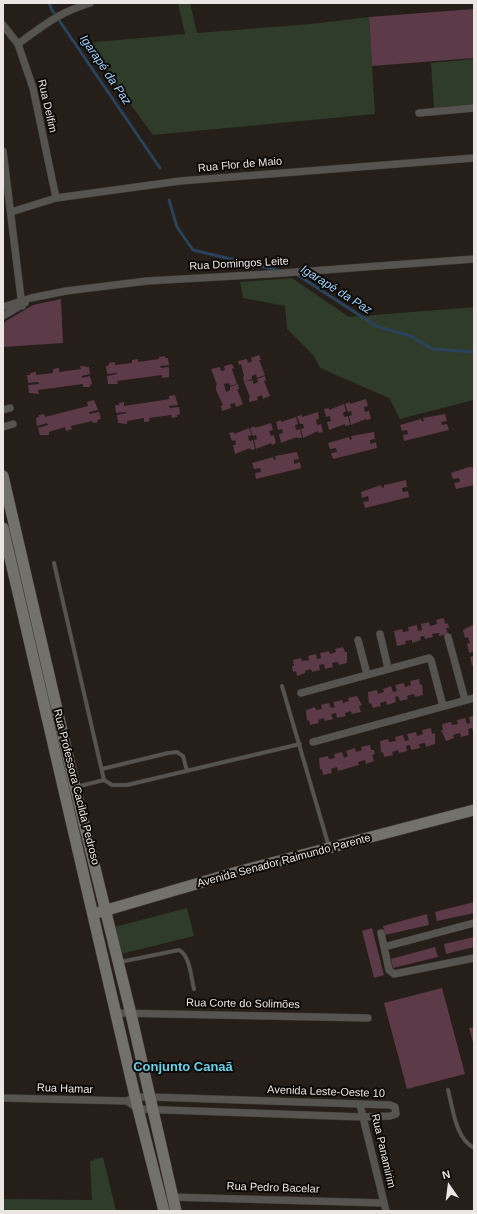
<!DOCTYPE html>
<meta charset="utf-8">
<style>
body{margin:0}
#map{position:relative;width:477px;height:1214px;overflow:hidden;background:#251e19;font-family:Arial,sans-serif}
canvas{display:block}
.frame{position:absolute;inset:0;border:4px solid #ebe6e3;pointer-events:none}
.north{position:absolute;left:429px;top:1166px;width:40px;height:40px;-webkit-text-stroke:3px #0c0907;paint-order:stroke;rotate:346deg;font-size:11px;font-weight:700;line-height:16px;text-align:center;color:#ebe6e3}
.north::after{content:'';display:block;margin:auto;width:14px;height:18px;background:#ebe6e3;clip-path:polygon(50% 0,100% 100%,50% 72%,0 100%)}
</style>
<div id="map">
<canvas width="477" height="1214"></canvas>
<div class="frame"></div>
<div class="north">N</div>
</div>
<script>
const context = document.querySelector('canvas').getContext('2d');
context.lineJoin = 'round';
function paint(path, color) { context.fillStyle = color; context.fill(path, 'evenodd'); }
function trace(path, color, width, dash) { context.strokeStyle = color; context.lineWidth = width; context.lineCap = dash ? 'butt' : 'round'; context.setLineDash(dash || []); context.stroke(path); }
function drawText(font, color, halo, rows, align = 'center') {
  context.font = font + ' Arial,sans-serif'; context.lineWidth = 4; context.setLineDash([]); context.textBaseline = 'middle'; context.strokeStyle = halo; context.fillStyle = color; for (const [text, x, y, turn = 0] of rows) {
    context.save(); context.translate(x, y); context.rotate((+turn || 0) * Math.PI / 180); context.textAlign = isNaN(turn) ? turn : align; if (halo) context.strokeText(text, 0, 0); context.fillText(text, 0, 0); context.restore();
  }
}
paint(new Path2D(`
 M178 3H190L197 33 311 24 369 17 375 114 153 135 85 43 185 34Z
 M474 59V106L434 109 431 63Z
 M292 278 349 317 474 307V400L400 419 389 398 320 368 314 356 287 329 285 306 243 298 240 282Z
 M187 908 194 936 121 954 114 927Z
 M103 1157 116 1211H3V1199L92 1200 90 1161Z`), '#2e3c29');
trace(new Path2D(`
 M49 3 52 10 160 168
 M169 200 177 227 193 250 281 271
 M296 274 376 326 410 336 433 349 474 352`), '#28435b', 3);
paint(new Path2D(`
 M474 9V58L372 66 369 17Z
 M61 299 63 343 3 347V324L6 321 33 305Z
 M259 355 261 360H259L265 375 257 378 256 374 252 376V379L244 382 243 377 244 376 241 364 239 365 238 361 247 359 248 363 252 361 251 358Z
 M165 356V358H168L169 365 160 366 161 368 169 367V377L162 378V375L117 381 118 384H108L107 376 117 374V373L107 374 106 366 109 365V363L115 362V365L132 363V360L138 359V362L159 359V357Z
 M232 364 234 368 232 369 237 384 230 386 229 383 224 384 226 392 230 390V387L238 384 239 389H237L243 404 236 407 235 403 230 404 231 408 222 411 221 406 223 405 216 390V385H217L211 369 220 367 221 371 225 370 224 366Z
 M80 366 89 367 90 374 82 376V378L90 376 92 384 90 385V387H83V384L38 390 39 394 29 393 28 385 39 384 38 382 28 383 27 375H30V373L36 372V375L53 373V369L59 368V372L81 369Z
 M265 376 266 381H264L270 396 263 399 262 395 257 397 258 400 249 402V398L250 397 244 382 253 380V384L258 382 257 379Z
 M175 395 178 405 169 406 170 408 179 407 180 414 177 415V417L172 418 171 415 149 418 150 421 144 422V418L127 421V424L118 423 117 415 127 413 126 412 116 413 115 405H119V403L124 402V406L164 400 169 399V396Z
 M366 399 368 406 364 407 365 412 369 411 371 419 367 420 366 419 351 425 349 416 352 415 351 411 348 412 345 404 350 402V404Z
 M94 400 98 410 89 412 90 414 99 412 101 419 97 420 98 422 93 423 92 421 71 426 72 429 66 431 65 427 49 432V435H40L38 428 48 425 47 423 37 426 36 418 39 417V415L44 414 45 417 88 406 87 402Z
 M344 404 346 411 343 413 344 417 348 416 350 425 345 426V424L329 430 327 422 331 421 330 416 326 417 324 409 329 408V410Z
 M318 412 319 419 316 420 317 425 321 424 323 432 319 433 318 431 303 438 301 429 304 428 303 424H300L297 416 302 415V417Z
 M445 414 447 421 441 422 442 425 447 424 449 430 404 441 403 435 408 434 407 430 402 431 400 425 421 419 422 421H424L423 418Z
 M296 417 298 424 295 425 296 430 300 429 302 438H297V437L281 443 279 434 283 433 282 429 278 430 276 422 281 420V422Z
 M271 423 273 430 269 431 271 436 274 435 276 443 272 445 271 443 256 449 254 440 257 439 256 435 253 436 250 428 255 426V428Z
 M249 428 252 435 248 436 249 441 253 440 255 449 251 450 250 448 235 454 233 445H236L235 440 232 441 229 433 234 432V434Z
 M374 432 375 439 370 440V444L376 442 377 448 333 459 331 453 337 452 336 448 330 449 328 443 349 437 350 440 352 439 351 436Z
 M297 452 299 459 294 460V464L300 462 301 468 256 479 255 473 261 472 260 468 254 469 252 463 273 457 274 460 276 459 275 456Z
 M469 467H472L474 469V485L456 489 454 483 460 482 459 478 453 479 451 473Z
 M406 480 407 487 402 488 403 492 408 491 409 497 365 508 363 502 369 501 368 496 362 498 361 492 381 485 382 488 384 487V485Z
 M444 618 445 624 448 623 449 628H446L448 634 439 636V633L432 634 433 637 425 639 424 636 420 637 421 640 412 643V640L405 641 406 644 397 646 394 631 402 629 403 632 409 631 408 627 417 625 418 631 422 630 421 624 429 622 430 626 437 624 436 620Z
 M473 625 474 651 469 653 467 644 470 643 468 637 465 638 463 630Z
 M343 647 345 652H347V663L339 665 338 662 332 663 333 667 325 669 324 664 319 665 320 670 312 672 311 669 305 671V673L297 676 296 671 293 672 292 666H294L293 660 301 658 302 661 309 660 308 656 316 654 317 659 321 658 320 653 329 651 330 654 336 652 335 649Z
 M474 656V665L472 666 470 657Z
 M419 679 420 685 422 684 423 695 415 697 414 694 407 696 408 699 400 701 398 696 395 697 396 702 387 705 386 701 380 703 381 706 373 708 371 703 369 704 368 692 377 690 378 694 384 692 383 689 391 686 393 692 397 691 395 685 404 683 405 687 411 685 410 681Z
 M357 696 362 705 359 706 361 712 352 714 351 711 345 713 346 716 337 718 336 713 331 714 333 719 325 721 324 718 318 720 319 723 310 725 309 720 307 721 306 710 315 707 316 710 322 709 321 705 329 703 331 708 335 707 333 702 342 700 343 703 349 701 348 698Z
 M474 716V735L472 728 468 729 469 735 461 737 460 733 453 735 454 738 446 741 441 730H443L442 724 451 722 452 725 458 724 457 720 465 718 467 724 470 723 469 717Z
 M431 728 432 734 435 733V744L426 747 425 743 419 744 420 748 411 750 410 745 406 746 407 751 399 753 398 750 392 752 393 755 384 757 383 752 381 753 380 741 388 739 389 742 396 741 395 737 403 735 405 741 409 740 407 734 416 732 417 736 423 734 422 730Z
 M370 745 371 750H374L375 754 372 755 374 761 366 764 365 760 358 762 359 765 338 771 337 767 331 769 332 773 323 775 322 769 320 770 319 758 328 756 329 759 335 758 334 754 342 752 344 758 348 756 346 751 355 748 356 752 362 750 361 747Z
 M474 902V913L437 921 435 912Z
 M427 914 429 925 385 935 383 926Z
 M372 928 384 975 374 978 362 931Z
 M474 937V947L446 954 444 944Z
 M435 947 438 957 393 968 391 959Z
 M442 988 465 1074 407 1089 384 1003Z
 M474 1027V1046L469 1028Z`), '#5d3a47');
const lane = new Path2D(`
 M54 563 104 780 112 785H127L300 744
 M282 686 329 847
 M102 769 168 753 177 752 183 756 187 771
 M76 787 104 780
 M120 962 179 950C190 955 191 978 194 989
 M448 1090C453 1108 455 1138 474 1148`);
const street = new Path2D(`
 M3 25 18 44 33 88 56 198
 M18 44C44 25 58 13 90 3
 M419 113 474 108
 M3 151 22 306
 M11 212 56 198 180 181 474 158
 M3 307 31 298 66 291 147 281 270 274 474 259
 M3 316 25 303
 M3 410 10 408
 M3 427 13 424
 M380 634 388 668
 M448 637 465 700
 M358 640 367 674
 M301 693 429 658 431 660 443 706
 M313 742 474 698
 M381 933 389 970 394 974 474 958
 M384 947 474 923
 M116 1013 368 1018
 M3 1098 127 1101 136 1097H151L390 1105 395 1107 396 1114 390 1116 363 1117 138 1109 127 1101
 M360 1105 386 1211
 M170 1197 384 1203`);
const secondary = new Path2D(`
 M3 476 75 787 131 1014 176 1211
 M3 528 138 1109 164 1211
 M100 912 237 872 474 810`);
trace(lane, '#413a35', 4.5);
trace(street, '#413a35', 8);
trace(secondary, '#413a35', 12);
trace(lane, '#555450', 3.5);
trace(street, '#555450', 7);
trace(secondary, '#73716b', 11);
drawText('11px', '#ebe6e3', '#0c0907', [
 ["Rua Delfim",47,106,77],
 ["Rua Flor de Maio",240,165,-5],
 ["Rua Domingos Leite",239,264,-3],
 ["Rua Professora Cacilda Pedroso",76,787,76],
 ["Avenida Senador Raimundo Parente",284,861,-15],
 ["Rua Corte do Solimões",243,1004,1],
 ["Rua Hamar",65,1089,2],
 ["Avenida Leste-Oeste 10",326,1092,2],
 ["Rua Panamirim",383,1151,77],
 ["Rua Pedro Bacelar",273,1188,2]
]);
drawText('italic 12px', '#9dd0fc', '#0c0907', [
 ["Igarapé da Paz",105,70,56],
 ["Igarapé da Paz",336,290,32]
]);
drawText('bold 13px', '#6bcfe9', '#0c0907', [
 ["Conjunto Canaã",183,1067]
]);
</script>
